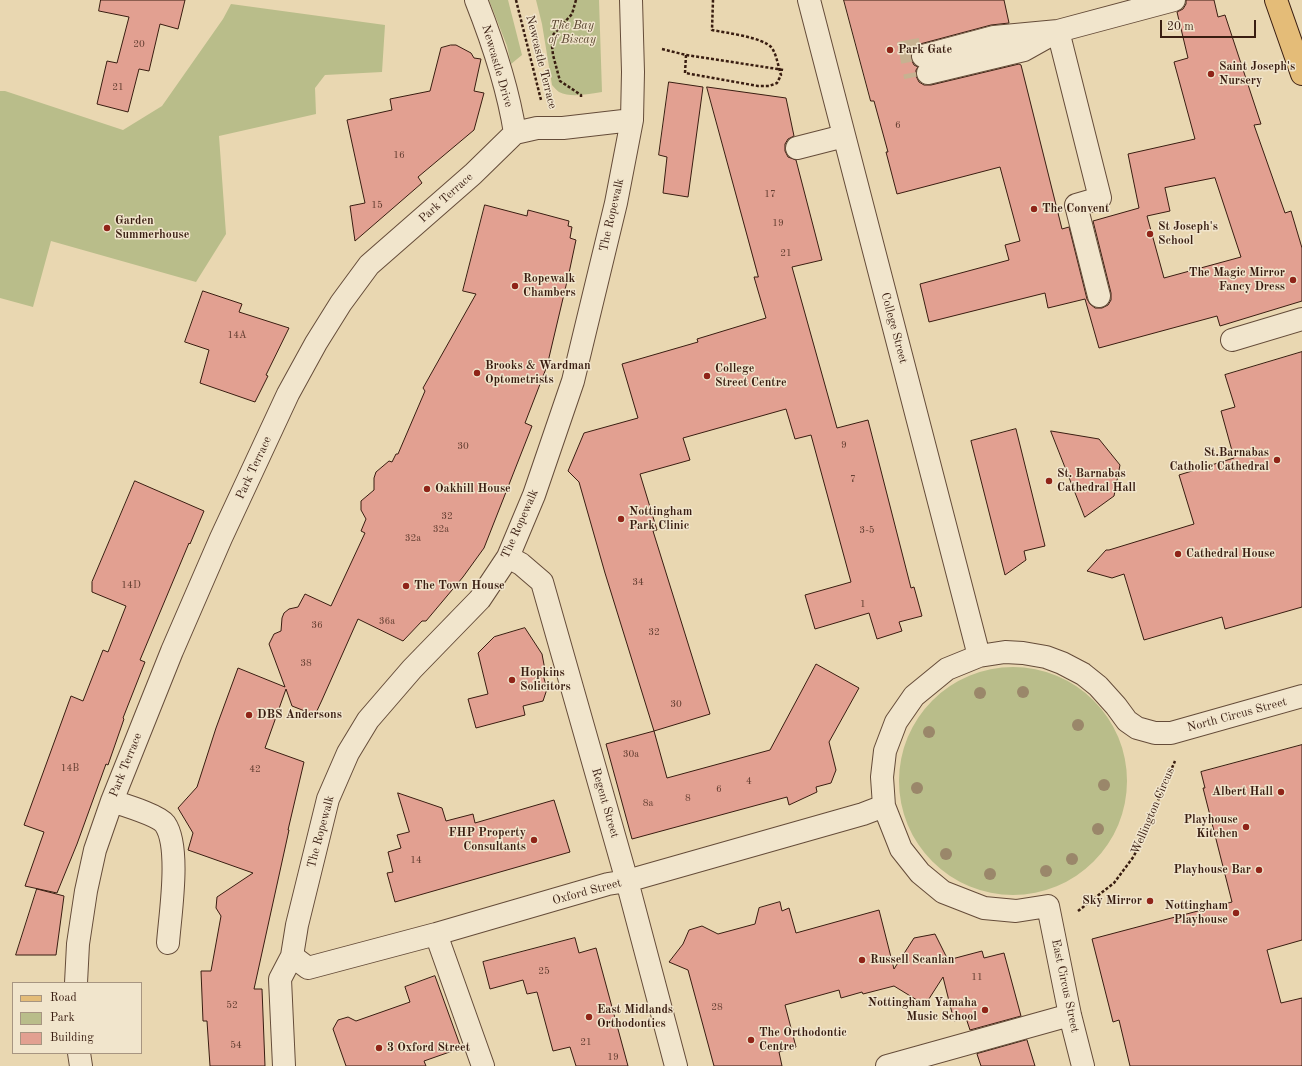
<!DOCTYPE html>
<style>
body{margin:0}
#map{position:relative;width:1302px;height:1066px;overflow:hidden;background:#e9d7b1;font-family:"Old Standard TT",serif}
canvas{display:block}
.legend{position:absolute;left:12px;top:982px;width:130px;height:72px;box-sizing:border-box;background:#f1e5cc;border:1px solid #a79581;margin:0;padding:5px 7px;list-style:none;font-size:12px;color:#391d11}
.legend li{display:flex;align-items:center;gap:8px;height:20px}
.legend b{width:20px;border:1px solid #a79581}
.scale{position:absolute;left:1160px;top:20px;width:96px;height:18px;box-sizing:border-box;border:2px solid #391d11;border-top:0;padding-left:5px;font-size:12px;line-height:14px;white-space:nowrap;color:#391d11;-webkit-text-stroke:3px #f1e5cc;paint-order:stroke}
</style>
<div id="map">
<canvas width="1302" height="1066"></canvas>
<ul class="legend">
<li><b style="height:5px;background:#e4bc78"></b>Road</li>
<li><b style="height:11px;background:#b9bd8a"></b>Park</li>
<li><b style="height:11px;background:#e2a091"></b>Building</li>
</ul>
<div class="scale">20 m</div>
</div>
<script>
const context = document.querySelector('canvas').getContext('2d');
context.lineJoin = 'round';
function paint(path, color) { context.fillStyle = color; context.fill(path, 'evenodd'); }
function trace(path, color, width, dash) { context.strokeStyle = color; context.lineWidth = width; context.lineCap = dash ? 'butt' : 'round'; context.setLineDash(dash || []); context.stroke(path); }
function drawText(font, color, halo, rows, align = 'center') {
  context.font = font + ' "Old Standard TT",serif'; context.lineWidth = 3; context.setLineDash([]); context.textBaseline = 'middle'; context.strokeStyle = halo; context.fillStyle = color; for (const [text, x, y, turn = 0] of rows) {
    context.save(); context.translate(x, y); context.rotate((+turn || 0) * Math.PI / 180); context.textAlign = isNaN(turn) ? turn : align; if (halo) context.strokeText(text, 0, 0); context.fillText(text, 0, 0); context.restore();
  }
}
paint(new Path2D(`
 M489 0H508L522 55 511 64 507 46Z
 M536 0H599L602 92C589 94 571 98 559 92 556 90 554 87 552 85L542 24Z
 M231 4 385 25 382 72 325 75 315 88 316 114 219 136 226 234 196 282 51 241 33 307 0 298V91H5L123 130 162 106 223 19Z
 M899 781a114 114 0 1 1 228 0a114 114 0 1 1-228 0Z`), '#b9bd8a');
const building = new Path2D(`
 M101 0H185L178 29 160 24 149 71 139 69 128 112 97 104 107 61 117 63 129 17 99 11Z
 M844 0H1004L1009 23 991 25 920 44 914 47 911 52V59L914 65 918 67 916 70V76L919 82 924 85H931L1019 64 1021 65 1062 229 1069 227 1087 299 1090 304 1095 308H1102L1108 305 1111 300V293L1093 221 1139 208 1128 154 1195 139 1174 62 1188 58 1177 12 1183 9 1186 4V0H1214L1218 17 1225 15 1261 124 1254 125 1285 213 1291 211 1302 248V301L1220 326 1217 316 1099 348 1085 299 1048 308 1045 293 929 322 920 284 1009 260 1005 245 1020 241 1000 167 897 194 886 152H888L874 101H871ZM1215 178 1241 257 1164 278 1147 216 1170 211 1165 188Z
 M451 45H456L471 53 474 58 481 59 474 91 484 93 474 130 418 177 422 183 355 241 350 206 365 203 347 120 392 110 390 99 430 91 441 48Z
 M669 82 703 87 688 197 663 193 667 157 659 155Z
 M707 87 786 98 794 136 788 139 785 144V151L788 157 796 160 822 260 792 267 837 428 868 420 911 588 914 587 922 616 899 622 902 631 877 639 869 613 815 629 805 595 851 582 811 435 795 439 786 409 683 438 690 460 640 474 657 530 653 531 710 714 654 731 667 778 770 750 816 664 859 688 829 742 836 770 831 783 816 787 817 792 789 805 787 797 632 839 606 744 654 731 605 573 579 482 568 471 584 433 638 418 622 364 698 342 697 339 766 318 754 277H758Z
 M485 205 527 216 528 210 569 221 568 226 572 227 570 238 576 240 569 273 547 366 525 423 532 426 484 548 463 577 426 621H422L403 641 358 619 322 700 315 715 292 706 286 689 265 748 304 762 288 830H289L254 989H262L265 1066H210L207 1021H203L201 971H211L221 916 216 908 217 897 253 873 188 850 193 833 178 808 197 787 216 728 238 668 285 687 269 644 274 634 281 631 282 618 284 613 289 609 298 607 305 594 331 606 365 533 361 531 366 519 361 510V501L374 490V478L376 472 389 461 392 462 396 454H398L425 391 423 388 476 294 463 291Z
 M203 291 242 304 239 312 289 328 266 375 268 376 255 402 200 383 209 350 185 342Z
 M1302 352V607L1225 629 1222 617 1144 640 1124 574 1112 578 1087 571 1106 550H1109L1194 524 1179 475 1234 458 1221 411 1235 407 1225 375Z
 M1016 429 1045 546 1024 551 1026 560 1005 575 971 441Z
 M1051 431 1099 439 1120 465 1114 496 1085 517Z
 M135 481 204 511 190 544 189 543 140 660 145 662 123 718 124 719 108 765 106 764 77 844 57 893 25 886 44 832 24 825 71 696 83 701 103 650 108 652 126 606 92 592V582Z
 M525 628 542 654 545 670 542 671 547 689 543 701 523 706 525 715 476 728 468 699 488 694 478 653 494 637Z
 M1302 745V940L1267 950 1281 1003 1302 998V1066H1130L1119 1020 1113 1022 1092 939 1232 902 1203 788H1205L1201 772Z
 M398 793 442 808 446 821 473 814 475 823 554 800 570 852 395 902 387 873 393 872 388 852 401 848 397 835 409 832Z
 M37 889 64 896 56 955H16Z
 M780 902 782 911 789 908 796 933 879 910 894 969 914 938 935 934 948 960 982 951 984 958 1004 953 1021 1016 970 1030 966 1018 954 1021 943 977 925 1005 894 986 863 994 862 992 841 998 839 990 785 1005 796 1047 779 1052 782 1066H714L688 970 669 962 683 944 689 930 702 926 718 934 755 924 759 908Z
 M575 938 579 953 596 948 628 1066H576L570 1047 553 1051 537 992 527 994 523 980 490 989 483 962Z
 M435 976 461 1048 424 1061 426 1066H346L333 1029 338 1020 348 1017 356 1021 410 1002 405 987Z
 M1027 1040 1035 1066H981L977 1054Z`);
paint(building, '#e2a091');
trace(building, '#391d11', 1);
trace(new Path2D(`
 M908 40 915 77`), '#c6b291', 22, [22, 11]);
const minor = new Path2D(`
 M476 0C493 43 508 88 515 133
 M809 0 979 656
 M923 56 994 37 1058 31 1100 198 1076 205 1099 296
 M928 73 1024 50 1058 31 1174 0
 M797 148 844 136
 M1232 340 1302 319
 M508 557 521 564 542 582 627 881 676 1066
 M112 801C124 805 158 815 165 824 181 847 170 915 168 943
 M436 934 483 1066
 M292 956 308 968 436 934 608 884 627 881 863 814 884 806
 M76 983 78 944 86 891 95 850 112 801 172 651 221 538 288 394 316 343 341 303 369 265 473 174 515 133 537 128H563L632 120
 M79 1053 81 1066
 M284 1066 280 979 292 956 297 925 328 799 348 753 368 720 412 669 480 599 508 557 534 495 573 381 616 203 632 120 633 72 631 0
 M887 1066 1070 1015
 M1083 1066 1070 1015 1048 906 1016 911 984 908 943 892 920 873 901 849 884 806 882 777 885 751 896 722 914 696 947 669 979 656 1005 652 1023 653 1046 657 1062 663 1083 674 1098 686 1116 706 1127 721 1137 728 1155 733H1171L1302 696`);
const major = new Path2D(`
 M1276 0 1302 74`);
trace(minor, '#654c39', 24);
trace(major, '#391d11', 24);
trace(new Path2D(`
 M516 0 541 100
 M576 0 572 14 551 37 553 55 560 81 581 95V98
 M662 49 686 55 784 70
 M686 55 685 73 758 86H769L777 83 781 75C778 66 777 56 772 48 763 37 726 33 712 30L713 0
 M1078 911 1114 883 1134 856 1175 761`), '#391d11', 2.5, [3, 2]);
trace(minor, '#f1e5cc', 22);
trace(major, '#e4bc78', 22);
context.fillStyle = '#9a876a';
for (const [x, y] of [
 [1023,692],
 [980,693],
 [1078,725],
 [929,732],
 [1104,785],
 [917,788],
 [1098,829],
 [946,854],
 [1072,859],
 [1046,871],
 [990,874]
]) { context.beginPath(); context.arc(x, y, 6, 0, 2 * Math.PI); context.fill(); }
for (const [x, y, r, color] of [
 [890,50,4,"#8f2418"],
 [1211,74,4,"#8f2418"],
 [1034,209,4,"#8f2418"],
 [107,228,4,"#8f2418"],
 [1150,234,4,"#8f2418"],
 [1293,280,4,"#8f2418"],
 [515,286,4,"#8f2418"],
 [477,373,4,"#8f2418"],
 [707,376,4,"#8f2418"],
 [1277,460,4,"#8f2418"],
 [1049,481,4,"#8f2418"],
 [427,489,4,"#8f2418"],
 [621,519,4,"#8f2418"],
 [1178,554,4,"#8f2418"],
 [406,586,4,"#8f2418"],
 [512,680,4,"#8f2418"],
 [249,715,4,"#8f2418"],
 [1281,792,4,"#8f2418"],
 [1246,827,4,"#8f2418"],
 [534,840,4,"#8f2418"],
 [1259,870,4,"#8f2418"],
 [1150,901,4,"#8f2418"],
 [1236,913,4,"#8f2418"],
 [862,960,4,"#8f2418"],
 [985,1010,4,"#8f2418"],
 [589,1017,4,"#8f2418"],
 [751,1040,4,"#8f2418"],
 [379,1048,4,"#8f2418"]
]) { const dot = new Path2D(); dot.arc(x, y, r, 0, 2 * Math.PI); context.fillStyle = color; context.fill(dot); trace(dot, '#f1e5cc', 1.5); }
drawText('10px', '#633e31', null, [
 ["20",139,44],
 ["21",118,87],
 ["6",898,125],
 ["16",399,155],
 ["17",770,194],
 ["15",377,205],
 ["19",778,223],
 ["21",786,253],
 ["14A",237,335],
 ["9",844,445],
 ["30",463,446],
 ["7",853,479],
 ["32",447,516],
 ["32a",441,529],
 ["3-5",867,530],
 ["32a",413,538],
 ["34",638,582],
 ["14D",131,585],
 ["1",863,604],
 ["36a",387,621],
 ["36",317,625],
 ["32",654,632],
 ["38",306,663],
 ["30",676,704],
 ["30a",631,754],
 ["14B",70,768],
 ["42",255,769],
 ["4",749,781],
 ["6",719,789],
 ["8",688,798],
 ["8a",648,803],
 ["14",416,860],
 ["25",544,971],
 ["11",977,977],
 ["52",232,1005],
 ["28",717,1007],
 ["21",586,1042],
 ["54",236,1045],
 ["19",613,1057]
]);
drawText('italic 12px', '#59452f', '#f1e5cc', [
 ["The Bay",572,26],
 ["of Biscay",572,40]
]);
drawText('bold 12px', '#391d11', '#f1e5cc', [
 ["Park Gate",898,50],
 ["Saint Joseph's",1219,67],
 ["Nursery",1219,81],
 ["The Convent",1042,209],
 ["Garden",115,221],
 ["Summerhouse",115,235],
 ["St Joseph's",1158,227],
 ["School",1158,241],
 ["The Magic Mirror",1285,273,"right"],
 ["Fancy Dress",1285,287,"right"],
 ["Ropewalk",523,279],
 ["Chambers",523,293],
 ["Brooks & Wardman",485,366],
 ["Optometrists",485,380],
 ["College",715,369],
 ["Street Centre",715,383],
 ["St.Barnabas",1269,453,"right"],
 ["Catholic Cathedral",1269,467,"right"],
 ["St. Barnabas",1057,474],
 ["Cathedral Hall",1057,488],
 ["Oakhill House",435,489],
 ["Nottingham",629,512],
 ["Park Clinic",629,526],
 ["Cathedral House",1186,554],
 ["The Town House",414,586],
 ["Hopkins",520,673],
 ["Solicitors",520,687],
 ["DBS Andersons",257,715],
 ["Albert Hall",1273,792,"right"],
 ["Playhouse",1238,820,"right"],
 ["Kitchen",1238,834,"right"],
 ["FHP Property",526,833,"right"],
 ["Consultants",526,847,"right"],
 ["Playhouse Bar",1251,870,"right"],
 ["Sky Mirror",1142,901,"right"],
 ["Nottingham",1228,906,"right"],
 ["Playhouse",1228,920,"right"],
 ["Russell Scanlan",870,960],
 ["Nottingham Yamaha",977,1003,"right"],
 ["Music School",977,1017,"right"],
 ["East Midlands",597,1010],
 ["Orthodontics",597,1024],
 ["The Orthodontic",759,1033],
 ["Centre",759,1047],
 ["3 Oxford Street",387,1048]
], 'left');
drawText('12px', '#391d11', '#f1e5cc', [
 ["Newcastle Terrace",541,62,76],
 ["Newcastle Drive",497,66,74],
 ["Park Terrace",446,198,-42],
 ["The Ropewalk",612,215,-77],
 ["College Street",894,328,75],
 ["Park Terrace",254,468,-65],
 ["The Ropewalk",520,524,-66],
 ["North Circus Street",1237,715,-15],
 ["Park Terrace",126,765,-68],
 ["Regent Street",605,803,74],
 ["Wellington Circus",1153,811,-67],
 ["The Ropewalk",321,832,-75],
 ["Oxford Street",587,892,-15],
 ["East Circus Street",1065,986,78]
]);
</script>
